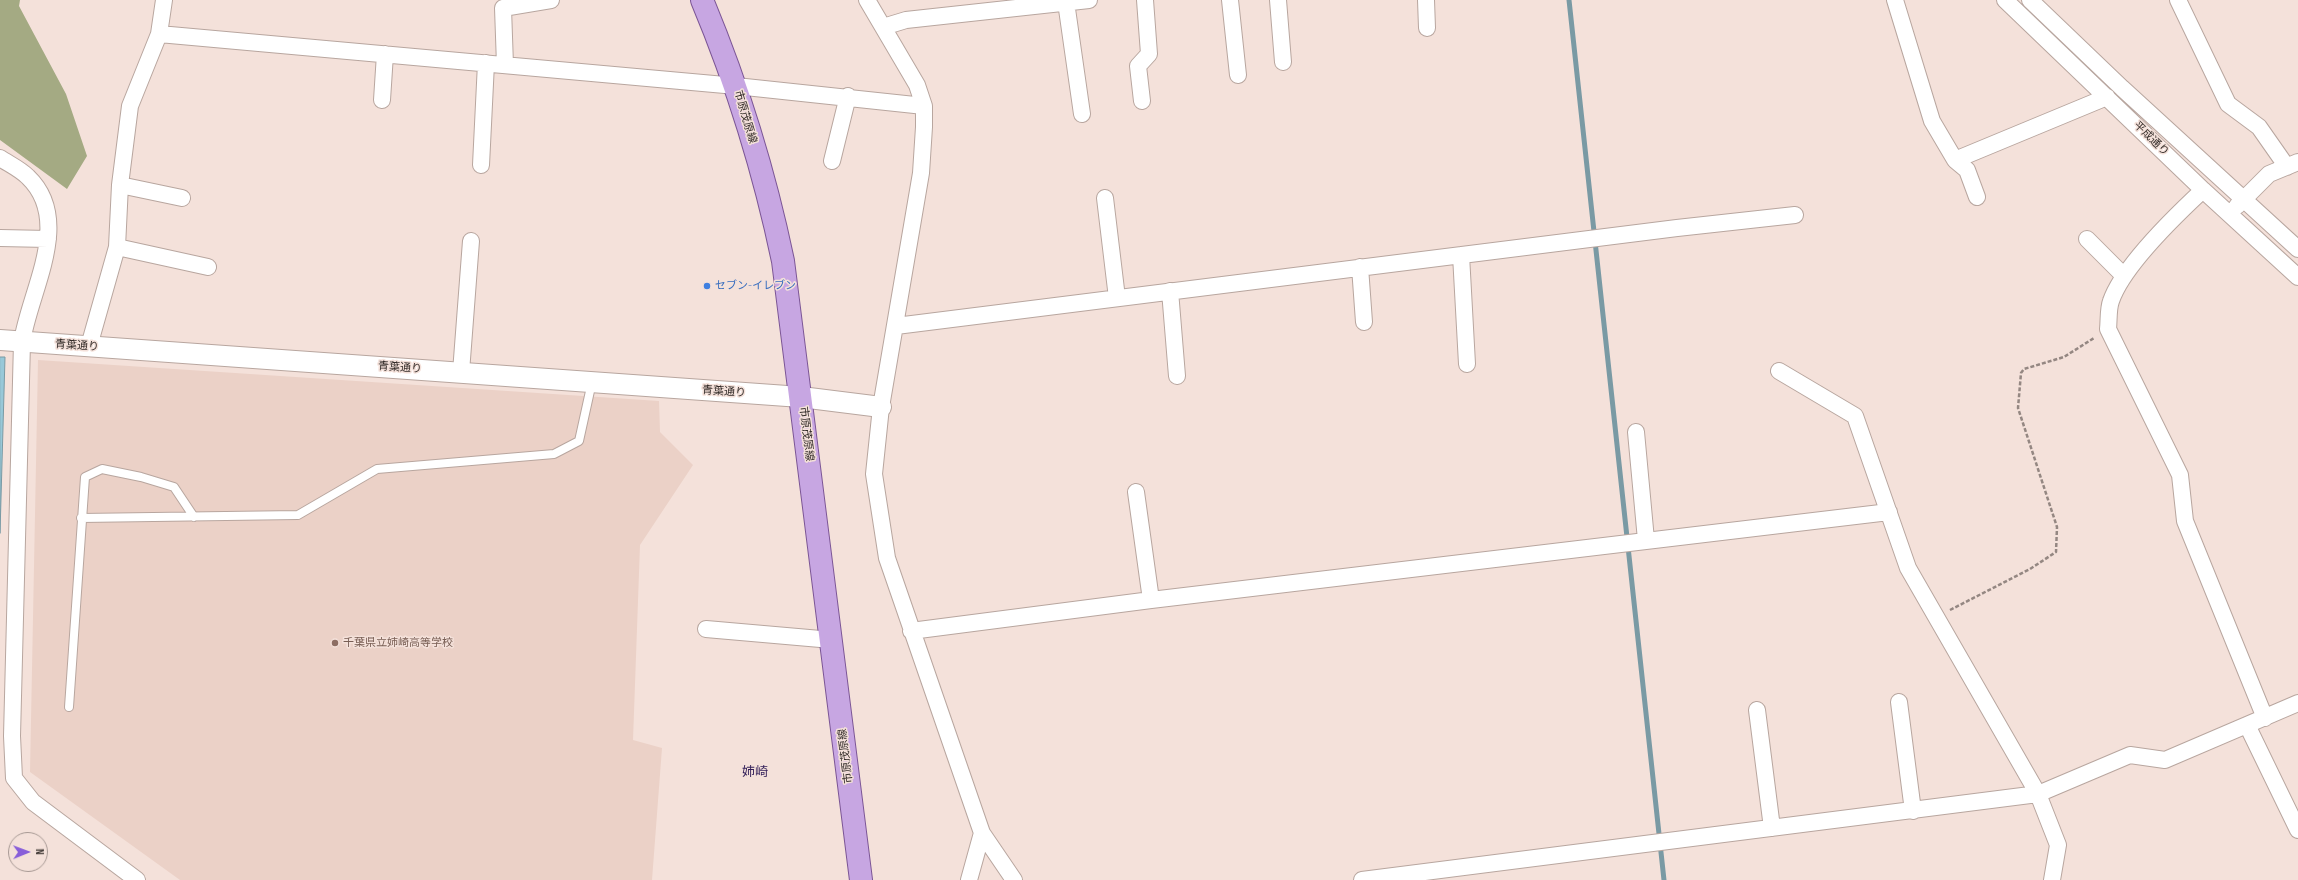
<!DOCTYPE html>
<meta charset="utf-8">
<style>
body{margin:0}
#map{position:relative;width:2298px;height:880px;overflow:hidden;background:#f4e1da;font-family:"Sofia Sans Condensed",sans-serif}
canvas{display:block}
.north{position:absolute;left:8px;top:832px;width:40px;height:40px;box-sizing:border-box;background:#f4e1da;border:1px solid #a79994;border-radius:50%;rotate:89deg;font-size:11px;font-weight:700;line-height:16px;text-align:center;color:#342d2a}
.north::after{content:'';display:block;margin:auto;width:14px;height:18px;background:#885ed9;clip-path:polygon(50% 0,100% 100%,50% 72%,0 100%)}
</style>
<div id="map">
<canvas width="2298" height="880"></canvas>
<div class="north">N</div>
</div>
<script>
const context = document.querySelector('canvas').getContext('2d');
context.lineJoin = 'round';
function paint(path, color) { context.fillStyle = color; context.fill(path, 'evenodd'); }
function trace(path, color, width, dash) { context.strokeStyle = color; context.lineWidth = width; context.lineCap = dash ? 'butt' : 'round'; context.setLineDash(dash || []); context.stroke(path); }
function drawText(font, color, halo, rows, align = 'center') {
  context.font = font + ' "Sofia Sans Condensed","Noto Sans JP",sans-serif'; context.lineWidth = 3; context.setLineDash([]); context.textBaseline = 'middle'; context.strokeStyle = halo; context.fillStyle = color; for (const [text, x, y, turn = 0] of rows) {
    context.save(); context.translate(x, y); context.rotate((+turn || 0) * Math.PI / 180); context.textAlign = isNaN(turn) ? turn : align; if (halo) context.strokeText(text, 0, 0); context.fillText(text, 0, 0); context.restore();
  }
}
paint(new Path2D(`
 M38 360 659 401 660 432 693 465 640 545 633 740 662 748 652 880H180L30 772Z`), '#ebd1c7');
paint(new Path2D(`
 M0 0H20L19 6 66 94 87 156 67 189 0 140Z`), '#a4aa83');
const water = new Path2D(`
 M0 357H5L0 533Z`);
paint(water, '#98c8d8');
trace(water, '#7a9aa4', 1);
trace(new Path2D(`
 M1569 0 1664 880`), '#7a9aa4', 5);
const service = new Path2D(`
 M81 518 298 515 377 469 554 454 579 441 592 382
 M69 707 85 477 102 469 141 477 174 487 194 517`);
const minor = new Path2D(`
 M867 0 917 85 924 106V127L921 173 881 407 874 474 887 558 982 833 1014 880
 M1230 0 1238 75
 M1278 0 1283 62
 M1426 0 1427 28
 M1895 0 1932 121 1955 160 1967 170 1977 197
 M2005 0 2203 190 2298 277
 M2030 0 2122 88 2298 249
 M2178 0 2228 104 2259 127 2287 167
 M1066 2 1082 114
 M883 27 906 20 1089 0
 M159 34 736 86 924 106
 M505 65 503 8 551 0
 M382 100 385 54
 M1142 101 1138 66 1149 54 1145 0
 M0 158C9 164 20 169 28 177 74 221 29 292 22 342L12 736 14 778 33 802 137 880
 M1955 160 2107 97
 M832 161 848 96
 M481 165 486 63
 M120 185 182 198
 M2203 190C2175 216 2123 266 2111 301 2108 309 2109 320 2108 329L2180 475 2185 521 2265 718
 M1105 198 1117 298
 M2237 206 2269 174 2298 162
 M0 238 48 239
 M2087 239 2124 276
 M117 247 208 267
 M1461 255 1467 364
 M1360 267 1364 322
 M1170 291 1177 376
 M896 326 1677 228 1795 215
 M89 346 117 247 120 185 130 106 159 34 164 0
 M1779 371 1855 416 1908 568 2038 794 2058 845 2052 880
 M461 372 471 241
 M1636 432 1646 540
 M1136 492 1151 600
 M706 629 832 640
 M911 631 1151 600 1889 512
 M1899 702 1913 811
 M1757 710 1772 828
 M2247 725 2298 830
 M969 880 982 833
 M1362 880 2038 794 2130 755 2165 760 2298 703`);
const tertiary = new Path2D(`
 M0 340 801 397 881 407`);
const primary = new Path2D(`
 M702 0C738 86 764 170 783 261L861 880`);
trace(service, '#b8a69f', 10);
trace(minor, '#b8a69f', 18);
trace(tertiary, '#b8a69f', 22);
trace(primary, '#7b5595', 24);
trace(new Path2D(`
 M1950 610 2030 569 2056 552 2057 527 2018 408 2021 373 2024 369 2064 357 2094 338`), '#948782', 2.5, [4, 2]);
trace(service, '#fff', 8);
trace(minor, '#fff', 16);
trace(tertiary, '#fff', 20);
trace(primary, '#c7a6e2', 22);
for (const [x, y, r, color] of [
 [707,286,4,"#3f7fe0"],
 [335,643,4,"#8d6e63"]
]) { const dot = new Path2D(); dot.arc(x, y, r, 0, 2 * Math.PI); context.fillStyle = color; context.fill(dot); trace(dot, '#f4e1da', 1.5); }
drawText('11px', '#342d2a', '#f4e1da', [
 ["市原茂原線",745,117,74],
 ["平成通り",2151,139,44],
 ["青葉通り",77,346,4],
 ["青葉通り",400,368,4],
 ["青葉通り",724,392,4],
 ["市原茂原線",806,434,83],
 ["市原茂原線",846,756,-97]
]);
drawText('11px', '#366cbe', '#f4e1da', [
 ["セブン-イレブン",715,286]
], 'left');
drawText('11px', '#785e54', '#f4e1da', [
 ["千葉県立姉崎高等学校",343,643]
], 'left');
drawText('13px', '#311d57', '#f4e1da', [
 ["姉崎",755,773]
]);
</script>
